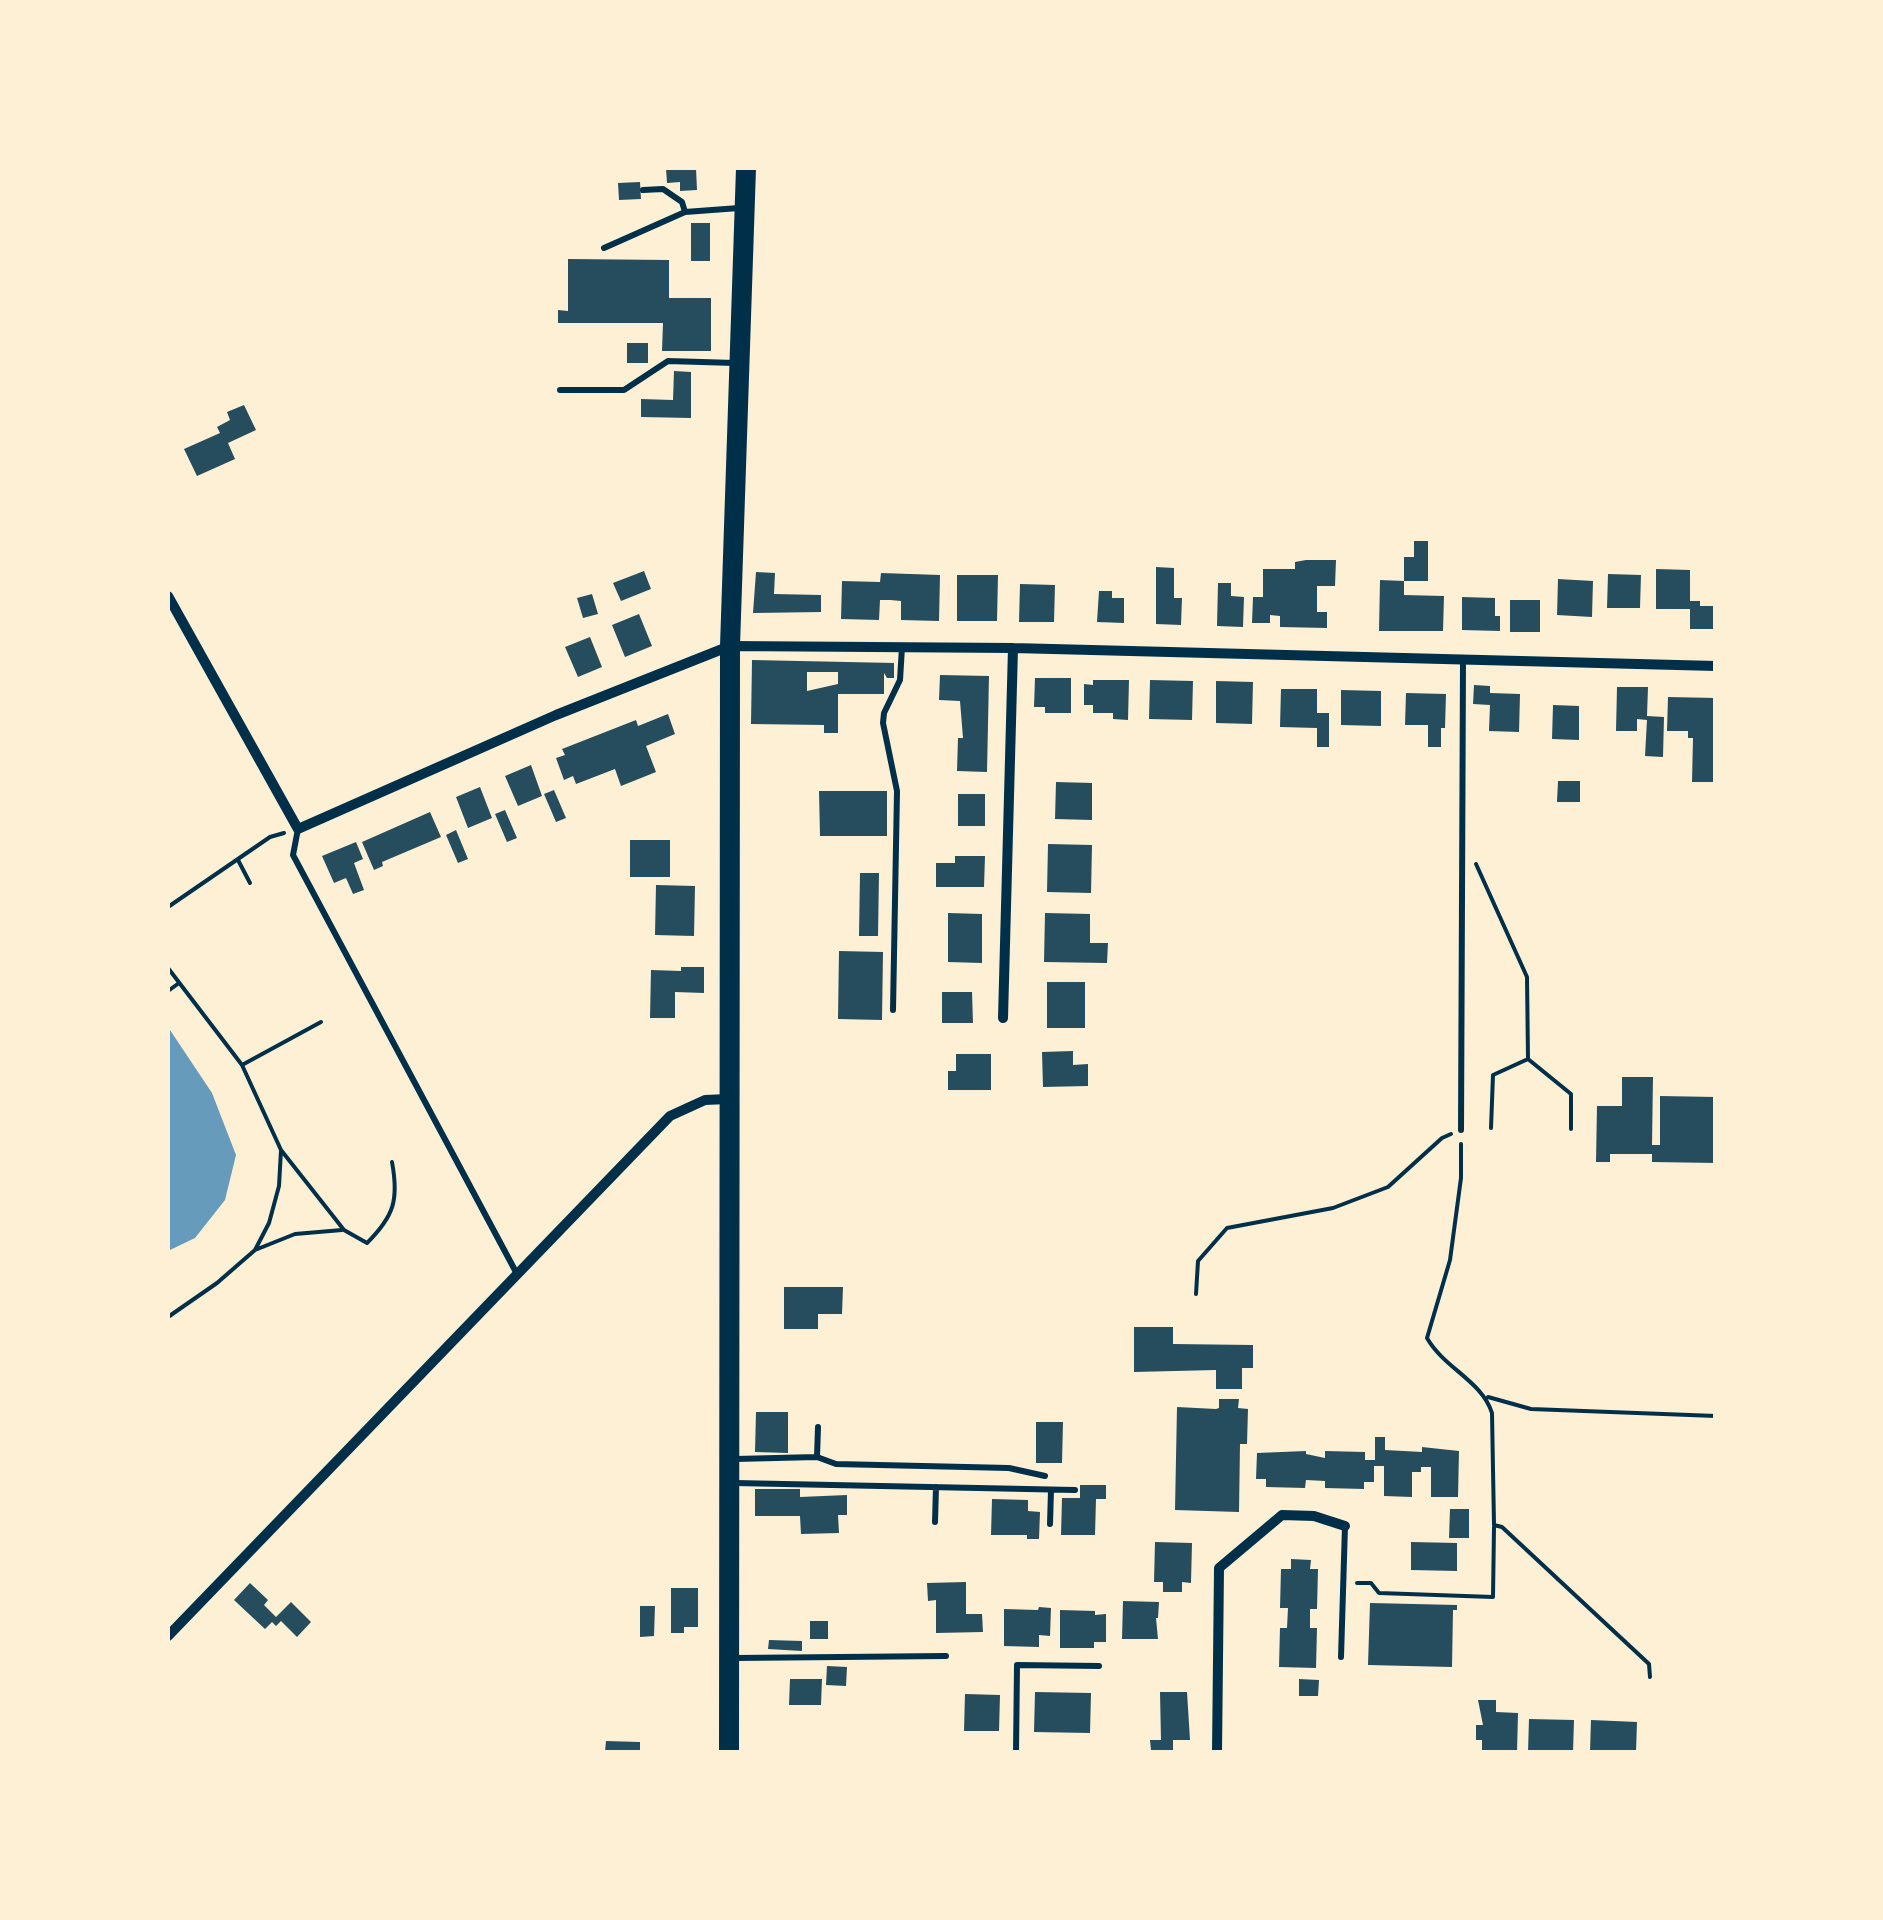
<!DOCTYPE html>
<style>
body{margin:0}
#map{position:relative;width:1883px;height:1920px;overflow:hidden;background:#fdf0d5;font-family:"Public Sans",sans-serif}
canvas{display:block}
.frame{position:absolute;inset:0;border:170px solid #fdf0d5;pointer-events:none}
</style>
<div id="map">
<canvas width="1883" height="1920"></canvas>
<div class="frame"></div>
</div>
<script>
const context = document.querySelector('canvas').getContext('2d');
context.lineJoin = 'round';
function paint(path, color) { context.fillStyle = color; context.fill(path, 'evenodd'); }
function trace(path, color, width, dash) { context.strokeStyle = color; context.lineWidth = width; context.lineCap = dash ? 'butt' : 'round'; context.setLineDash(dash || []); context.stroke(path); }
paint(new Path2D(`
 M168 1027 212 1093 236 1155 225 1200 195 1238 168 1251Z`), '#669bbc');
paint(new Path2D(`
 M666 168H696L697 190 680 191V182L667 183Z
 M640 182 641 199 619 200 618 183Z
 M691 223H710V261H691Z
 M568 259 669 260V298H711V351H662L663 323H558V310L568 311Z
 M627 343H648V363H627Z
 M674 371 691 372V418L641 417V399L673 400Z
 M244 405 256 430 228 443 235 459 197 476 184 449 220 433 217 427 230 420 227 412Z
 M1414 541H1428V581H1404V595L1444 596 1443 631H1379L1380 580 1404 581V557H1414Z
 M1306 560H1336L1335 586H1317V612H1327V628L1280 627V616L1270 615V623H1252L1253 597H1263V569H1295V562Z
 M1156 567 1174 568V598H1182L1181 625 1156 624Z
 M1656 569 1690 570V601H1700V606H1716V629H1690V609H1656Z
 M644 571 651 589 621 601 613 583Z
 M756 572 775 573 774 594 821 595V612L753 613Z
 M881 573 940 575 939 621 901 620V601L890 600H880L879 620 841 619 842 581 880 582Z
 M1608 574 1641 575 1640 608H1607Z
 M957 575H998L997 621H957Z
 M1558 579 1593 581 1592 617 1557 615Z
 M1218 583H1231V596L1244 597 1243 627 1217 626Z
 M1020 584 1055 585 1054 622H1019Z
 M1099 591H1112V598H1124V623L1097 622Z
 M592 594 598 614 583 618 577 598Z
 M1462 597 1495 598V616H1500V631L1462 630Z
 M1510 600H1540V632H1510Z
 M639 614 652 646 625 657 612 625Z
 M590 637 602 667 578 677 565 647Z
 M752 660 894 663V678H887L884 673V694H838V733H824V725L751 724ZM807 672H838V684L807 691Z
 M940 675 989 676 987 772 957 771 958 738H963L960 701 939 700Z
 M1035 678H1071V713H1045V707H1034Z
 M1093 680H1129L1128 720 1113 719V713H1093V705H1084V684L1093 685Z
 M1150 680 1193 681 1192 720 1149 719Z
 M1216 681 1253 682 1252 724 1216 723Z
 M1474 685 1490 686V693L1520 694 1519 732 1489 731 1490 705 1473 704Z
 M1617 687H1648L1647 716 1664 717 1663 757 1645 756 1647 720 1637 719V731H1616Z
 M1281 689H1317V713H1329V747H1317V728L1280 727Z
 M1341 690 1381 691V726L1341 725Z
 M1406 693 1446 694 1445 728H1441V747H1428V725H1405Z
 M1668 697 1716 698V782H1692L1693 738H1688V731H1667Z
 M1553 705 1579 706V740L1552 739Z
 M668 714 675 734 646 746 656 772 621 786 615 769 576 784 573 776 564 780 556 758 565 755 562 749 636 720 638 726Z
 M531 765 542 796 518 806 505 776Z
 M1558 781H1580V802H1557Z
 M1056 782 1092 783V820L1055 819Z
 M480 787 492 818 468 828 456 797Z
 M554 790 566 818 556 822 544 794Z
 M819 791H887V836H820Z
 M958 794H985V826H958Z
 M505 810 517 838 507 842 495 814Z
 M430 812 441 837 382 862 383 866 374 870 362 842Z
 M456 830 468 859 458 863 446 835Z
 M630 840H670V877H630Z
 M356 842 363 859 354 863 364 890 353 894 346 878 334 883 322 856Z
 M1048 844 1092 845 1091 893 1047 892Z
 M955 856H985L984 887H936V863H955Z
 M860 873H879L878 936H859Z
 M656 885 695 886 694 936 655 935Z
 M948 913 982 914V963L948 962Z
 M1045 913 1090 914V943H1108L1107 963 1044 962Z
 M839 951 883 952 882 1020 838 1019Z
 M681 967H704V993L675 992V1018H650L651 970 681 971Z
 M1047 982H1085V1028H1047Z
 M942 992H972L973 1023H942Z
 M1073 1051V1065L1088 1064V1086L1043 1087 1042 1052Z
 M956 1054H991V1090H948V1071H956Z
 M1622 1077H1653L1652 1145H1660V1096L1716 1097V1163L1652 1162V1154H1610V1162H1596L1597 1106H1622Z
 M784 1287H843L842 1314H818V1329H784Z
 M1134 1327H1173V1344L1253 1345V1368H1242V1389H1216V1370L1134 1372Z
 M1219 1399H1239L1238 1408 1248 1409 1247 1444H1240L1239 1512 1175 1510 1177 1407 1216 1409 1219 1408Z
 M756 1412H788V1453L755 1452Z
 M1036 1422H1063L1062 1463H1036Z
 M1375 1437H1385V1450L1422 1452V1447L1459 1451 1458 1497H1431V1467H1421V1472H1412V1497L1384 1496V1466H1374V1482H1364V1489L1325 1488V1481L1306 1480 1305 1488 1266 1487V1479H1256L1257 1453 1306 1451V1454L1325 1458V1451L1365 1452V1460H1375Z
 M1080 1485H1106V1499H1096L1095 1535H1061L1062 1498H1080Z
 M755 1489H800V1497L847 1495V1515H838L839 1533 801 1534 800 1516H755Z
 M992 1499 1028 1500V1511L1040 1512 1039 1539H1027V1535H991Z
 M1450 1509H1469V1538H1449Z
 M1155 1542 1192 1543 1191 1583 1182 1582V1592H1163V1582H1154Z
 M1411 1542 1457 1543V1571L1411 1570Z
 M1291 1559 1311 1560 1310 1569H1318L1317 1609H1310V1628H1317L1316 1668 1279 1667 1280 1628H1287L1288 1608H1280L1281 1569H1291Z
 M966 1582V1614H982L983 1632 936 1633V1600L928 1601 927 1583Z
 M250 1583 268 1600 264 1605 276 1617 291 1602 311 1622 297 1637 281 1621 276 1626 272 1622 265 1629 234 1600Z
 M671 1588H698V1627H684V1633H671Z
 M1123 1601 1159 1602 1158 1618H1156L1158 1639H1122Z
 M1370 1603 1457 1605V1610H1453L1452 1667 1368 1665Z
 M640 1606H655L654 1636 640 1637Z
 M1039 1607 1051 1608 1050 1636 1039 1635V1647L1004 1646V1609L1038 1610Z
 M1060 1610 1095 1611V1615L1106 1614V1642H1094V1648H1060Z
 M810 1621H828V1639H810Z
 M769 1640 802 1641V1651L768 1649Z
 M827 1666 847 1667 846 1686 826 1685Z
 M790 1679H822L821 1705H789Z
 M1299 1679 1319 1680 1318 1696H1299Z
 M1035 1692 1091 1693 1090 1733 1034 1732Z
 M1160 1692H1187L1190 1740H1173V1750H1151L1150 1740H1161Z
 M965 1694 1000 1695 999 1731H964Z
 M1478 1700H1496V1712L1518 1713 1517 1752H1482V1740H1476V1725H1483Z
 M1529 1719 1574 1720 1573 1752H1528Z
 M1591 1720 1637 1722 1636 1752H1590Z
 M606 1741 640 1742V1752H605Z`), '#264d5e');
trace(new Path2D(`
 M238 860 250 883
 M1476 864 1527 977 1528 1059 1493 1075 1491 1128
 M168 907 270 837 284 833
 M168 968 242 1065 281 1150 279 1186 269 1223 255 1250 217 1283 168 1317
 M168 991 179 983
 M1528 1059 1571 1094V1129
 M242 1065 321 1022
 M1461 1144V1178L1450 1260 1427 1338C1444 1368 1482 1381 1492 1413L1494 1525 1502 1527 1649 1664 1650 1677
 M281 1150 344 1230 367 1243C394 1216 399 1200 392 1162
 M255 1250 295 1234 342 1230
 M1196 1294 1198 1261 1227 1228 1333 1208 1388 1187 1442 1138 1451 1134
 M1488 1397 1531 1409 1716 1416
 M1357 1583H1371L1379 1593 1493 1597 1494 1527`), '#003049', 4);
trace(new Path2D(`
 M643 190 663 189 682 202 685 212
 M604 248 685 212 739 208
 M560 390H624L668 361 735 363
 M298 829 293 855 517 1274
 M893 1010 897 791 883 723 884 713 900 680 902 647
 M1461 1130 1463 660
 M817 1457 836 1464 1009 1468 1045 1476
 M735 1459 817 1457 818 1427
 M735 1483 1075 1490
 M935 1522 936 1487
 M1050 1524 1051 1490
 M1341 1657 1345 1526
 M735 1658 946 1656
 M1016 1752 1017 1665 1099 1666`), '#003049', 6);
trace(new Path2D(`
 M168 596 298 829 556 715 730 646 1013 648 1716 666
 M1003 1018 1013 648
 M168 1636 670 1116 705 1100 728 1099
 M1217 1752 1219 1568 1282 1515 1314 1516 1345 1526`), '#003049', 10);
trace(new Path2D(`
 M729 1752 730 646 746 168`), '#003049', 20);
</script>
